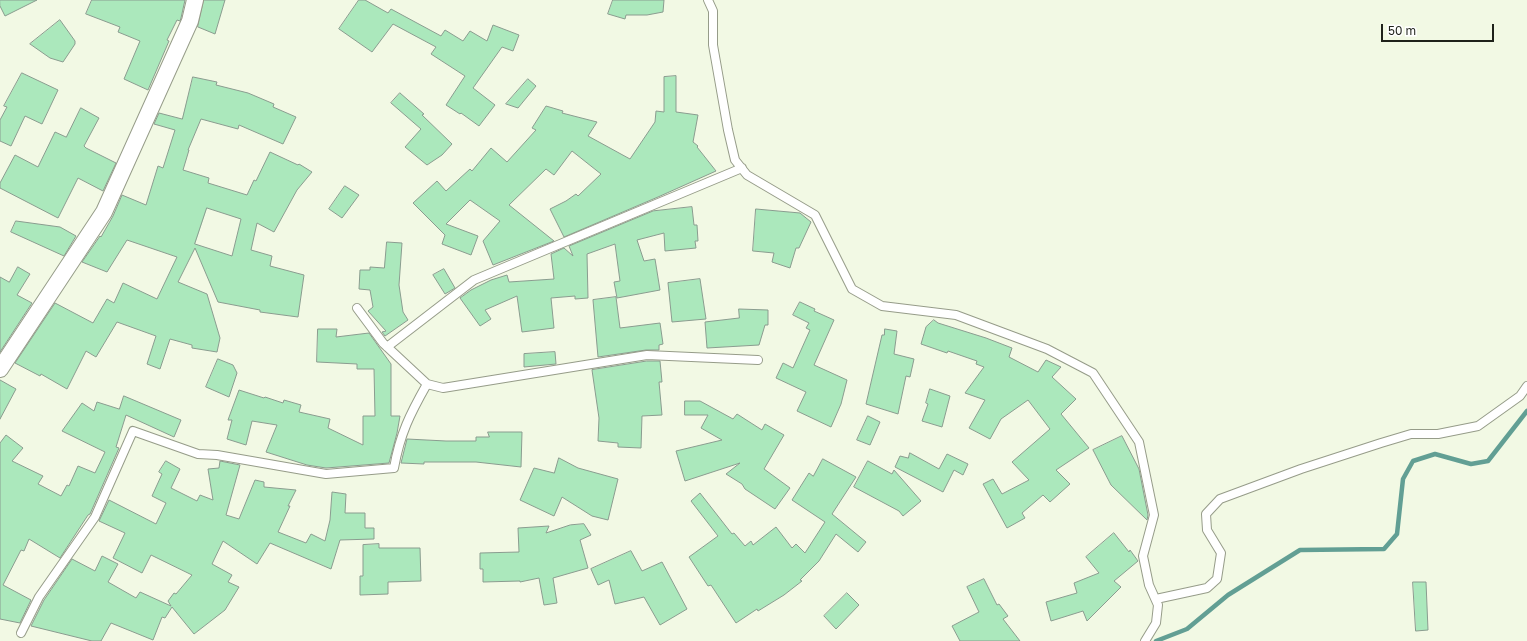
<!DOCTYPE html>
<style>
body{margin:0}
#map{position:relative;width:1527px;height:641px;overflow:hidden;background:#f2f9e4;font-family:"Golos Text",sans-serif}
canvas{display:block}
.scale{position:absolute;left:1381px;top:24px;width:113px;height:18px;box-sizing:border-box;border:2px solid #1f221a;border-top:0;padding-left:5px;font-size:12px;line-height:14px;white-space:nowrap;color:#1f221a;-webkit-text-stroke:3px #fff;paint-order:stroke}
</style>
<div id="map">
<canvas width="1527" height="641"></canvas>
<div class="scale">50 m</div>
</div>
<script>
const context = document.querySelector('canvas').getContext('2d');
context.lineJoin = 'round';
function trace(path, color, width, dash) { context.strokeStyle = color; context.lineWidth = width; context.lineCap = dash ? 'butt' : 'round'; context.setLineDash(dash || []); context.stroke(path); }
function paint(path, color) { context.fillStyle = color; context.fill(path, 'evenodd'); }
trace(new Path2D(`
 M1156 641 1187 629 1228 595 1300 550 1384 549 1397 534 1403 479 1413 461 1435 454 1471 464 1488 461 1527 411`), '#629f94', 4.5);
const building = new Path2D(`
 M0 0H37L5 16 0 6Z
 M92 0H185L181 18 180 21 177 20 167 40 169 41 148 90 124 79 140 41 118 32 120 27 86 14Z
 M204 0H225L215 34 198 27Z
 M359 0H365L388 13 391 9 441 36 445 30 463 41 470 31 487 41 493 25 519 35 513 51 502 47 473 88 495 105 479 126 461 113 460 114 446 105 465 76 431 54 436 47 393 24 372 52 339 29Z
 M613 0H664L663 12 647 15H626L625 19 608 14Z
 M60 20 75 41V44L63 62 50 58 30 44Z
 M22 73 58 90 42 124 25 116 11 146 0 141V120L7 107 4 106Z
 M676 76V112L698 115 693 142 698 146 697 147 716 171 658 197 564 237 550 209 566 201 576 194 578 196 601 174 572 151 554 175 546 169 509 205 554 241 493 265 483 241 500 221 470 200 446 224 478 236 471 255 442 244 445 235 413 203 437 181 446 191 470 169 472 171 491 148 507 162 536 130 532 128 546 106 563 111 562 113 597 122 588 136 630 159 655 122 656 111 664 112V77Z
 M193 77 217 82 216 85 248 93 274 104 273 107 296 117 283 144 239 125 238 129 201 119 188 150H189L183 170 209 178 208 183 247 195 254 180 256 181 270 152 298 165 299 164 312 172 297 190 274 232 257 223 251 250 272 256 270 266 304 275 298 317 260 312V310L218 302 195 248 178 282 207 294 220 338 217 352 192 348V345L170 339 160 369 147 364 156 336 117 322 96 357 86 351 67 389 41 374 40 376 15 363 55 303 93 323 107 299 114 303 123 283 157 299 177 257 127 240 107 272 82 262 100 236 101 237 113 216 122 195 146 205 158 166 163 168 175 130 154 124 159 113 182 119ZM207 208 241 219 232 256 195 244Z
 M528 79 536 86 518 108 506 104Z
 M400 93 424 114 422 115 452 144 442 155 427 165 405 147 421 129 391 103Z
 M81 108 99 118 84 146 86 148 116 163 103 191 78 178 58 218 0 188V183L15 155 38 167 55 132 66 137Z
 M345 186 359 195 342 218 329 209Z
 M692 207 694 225H697L698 241H695L696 248 665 251 664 233 637 240 644 261 655 259 660 290 617 298 614 282 620 281 615 244 587 254 588 298 575 299V296L551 298 554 328 522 332 517 296 485 310 491 319 480 326 460 298 471 290 491 280 507 275 509 282 554 279 551 254 564 248 573 256 569 246 653 211Z
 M756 209 800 213 811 222 799 248H796L790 268 772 262 774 253 753 251Z
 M16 221 60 227 76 236 64 256 11 232Z
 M387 242 402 243 399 285 403 312 408 320 385 336 382 332 386 331 368 311 373 307 370 290 359 289 360 270H370V267L384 268Z
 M18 267 30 274 17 295 32 303 0 352V277L9 282Z
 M444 269 455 288 445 294 433 275Z
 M700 279 706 319 672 322 668 283Z
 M616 297 620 328 660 323 663 344 659 345V350H646L598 357 593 300Z
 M800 302 815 309 814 311 834 320 814 365 847 380 841 404 831 427 797 411 806 392 776 378 783 363 793 368 810 330 806 328 809 323 793 315Z
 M739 309 768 310V325H765L759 345 707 348 705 322 739 318Z
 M934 320 938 323 986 338 1012 348 1009 357 1038 372 1046 360 1061 367 1052 377 1076 399 1061 414 1089 448 1056 470 1070 484 1050 502 1043 495 1022 513 1025 518 1007 528 983 484 993 479 1002 494 1029 480 1012 462 1050 429 1028 400 1001 419 990 439 969 428 985 400 965 393 984 367 976 364 977 361 948 351 947 353 921 344 926 327Z
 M318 329H337L336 337 369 333 391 364V416H400L397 433 389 463 326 468 307 465 266 452 277 425 252 421 246 445 227 439 232 420H228L239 390 264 398 265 397 283 403 284 400 301 405 299 412 330 419 328 428 363 445V416H375L374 369H357V364L317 362Z
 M885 329 897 331 894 354 914 359 910 377 906 376 898 414 866 404 882 335H884Z
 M555 352 556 364 524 367V354Z
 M218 359 233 365 237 373 229 397 206 387Z
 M647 361H660L662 382H659L662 415 642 416 641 448 618 447V443L598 441 599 418 592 370Z
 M0 380 16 389 0 419Z
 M930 389 950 396 942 427 922 421 928 404 926 403Z
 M124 396 181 420 174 437 126 415 116 447 119 448 90 514 88 515 60 558 29 539 24 551 21 550 3 585 31 600 20 623 0 619V443L6 435 23 448 12 461 43 476 38 484 61 496 67 485 69 486 78 466 95 473 105 452 62 431 82 403 94 411 97 402 119 409Z
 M685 401H700L733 419 737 414 762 430 765 424 784 435 764 469 790 488 775 509 745 489 742 484 726 474 740 463 685 481 676 451 722 440 701 428 708 415H685Z
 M868 416 880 422 870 445 857 440Z
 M488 432H522L521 467 476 462H424V464L401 463 407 439 446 441H476V437H489Z
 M1122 436 1139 469 1148 515 1147 520 1111 485 1093 450Z
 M910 453 939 469 947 454 968 464 963 475 954 470 943 492 895 467 900 456 908 458Z
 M559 458 578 468 618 479 608 520 592 516 562 497 554 516 520 500 534 468 554 473Z
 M823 459 856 477 832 514 866 542 858 552 836 534 819 561 800 580 802 581 784 595 758 611 757 609 736 623 711 585 708 586 689 557 718 536 691 501 700 493 732 534 734 533 745 546 751 541 753 545 776 527 792 548 796 544 805 553 825 522 792 500 809 473 813 476Z
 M166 461 180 469 171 488 197 501 200 495 213 500 208 469 219 468 220 461 240 465 226 515 239 519 255 480 264 482V487L296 490 288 506H290L278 532 306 543 311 534 325 541 330 520 332 492 346 494 345 513H365V528H374V539L340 540 331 569 270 543 257 564 223 541 212 564 232 575 228 582 239 587 225 610 194 634 172 607 165 618 162 617 153 640 111 623 101 641H92L31 626 44 600 72 559 95 571 102 556 118 564 108 582 136 598 140 592 171 606 168 601 174 593 176 594 192 575 151 555 142 573 113 558 125 533 99 521 109 500 156 524 166 503 152 496 162 474 159 472Z
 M868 461 892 474 894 470 921 501 903 516 899 511 854 487Z
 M584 524 591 535 580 540 588 568 553 578 557 603 544 605 539 578 520 582V581L483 582V569H480V553L519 552 518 528 549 526 546 533 570 525Z
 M1114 533 1129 552 1130 550 1138 561 1114 581 1121 587 1087 621 1083 611 1051 621 1046 602 1077 593 1074 583 1099 573 1086 557Z
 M379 544V548H420L421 581 388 582V594L360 595V576H363V545Z
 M631 551 642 571 662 562 687 609 660 625 644 597 615 604 609 580 598 585 591 569Z
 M984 579 997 605 999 604 1008 616 1003 619 1020 641H960L952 626 979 612 967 587Z
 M1413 582H1426L1428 630 1416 631Z
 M847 593 859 605 836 629 824 616Z`);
paint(building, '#abe8bc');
trace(building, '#8a9c8f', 1);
const service = new Path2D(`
 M708 0 713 11V45L728 130 735 160 747 175 815 215 852 289 882 306 956 315 1047 349 1093 373 1139 442 1154 515 1143 556 1149 585 1158 605 1156 623 1145 641
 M357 308 383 343 427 384 443 388 647 355 758 360
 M387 347 474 280 742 168
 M1156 599 1207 588 1217 579 1221 553 1207 530 1206 514 1220 499 1301 469 1381 443 1411 434H1438L1478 426 1520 396 1527 386
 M21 633 39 597 95 517 133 431 198 454 217 455 326 474 394 468C400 434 410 414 427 384`);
const minor = new Path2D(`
 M0 369 104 212 190 21 195 0`);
trace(service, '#969c89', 10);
trace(minor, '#969c89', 18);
trace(service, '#fff', 8);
trace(minor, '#fff', 16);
</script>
